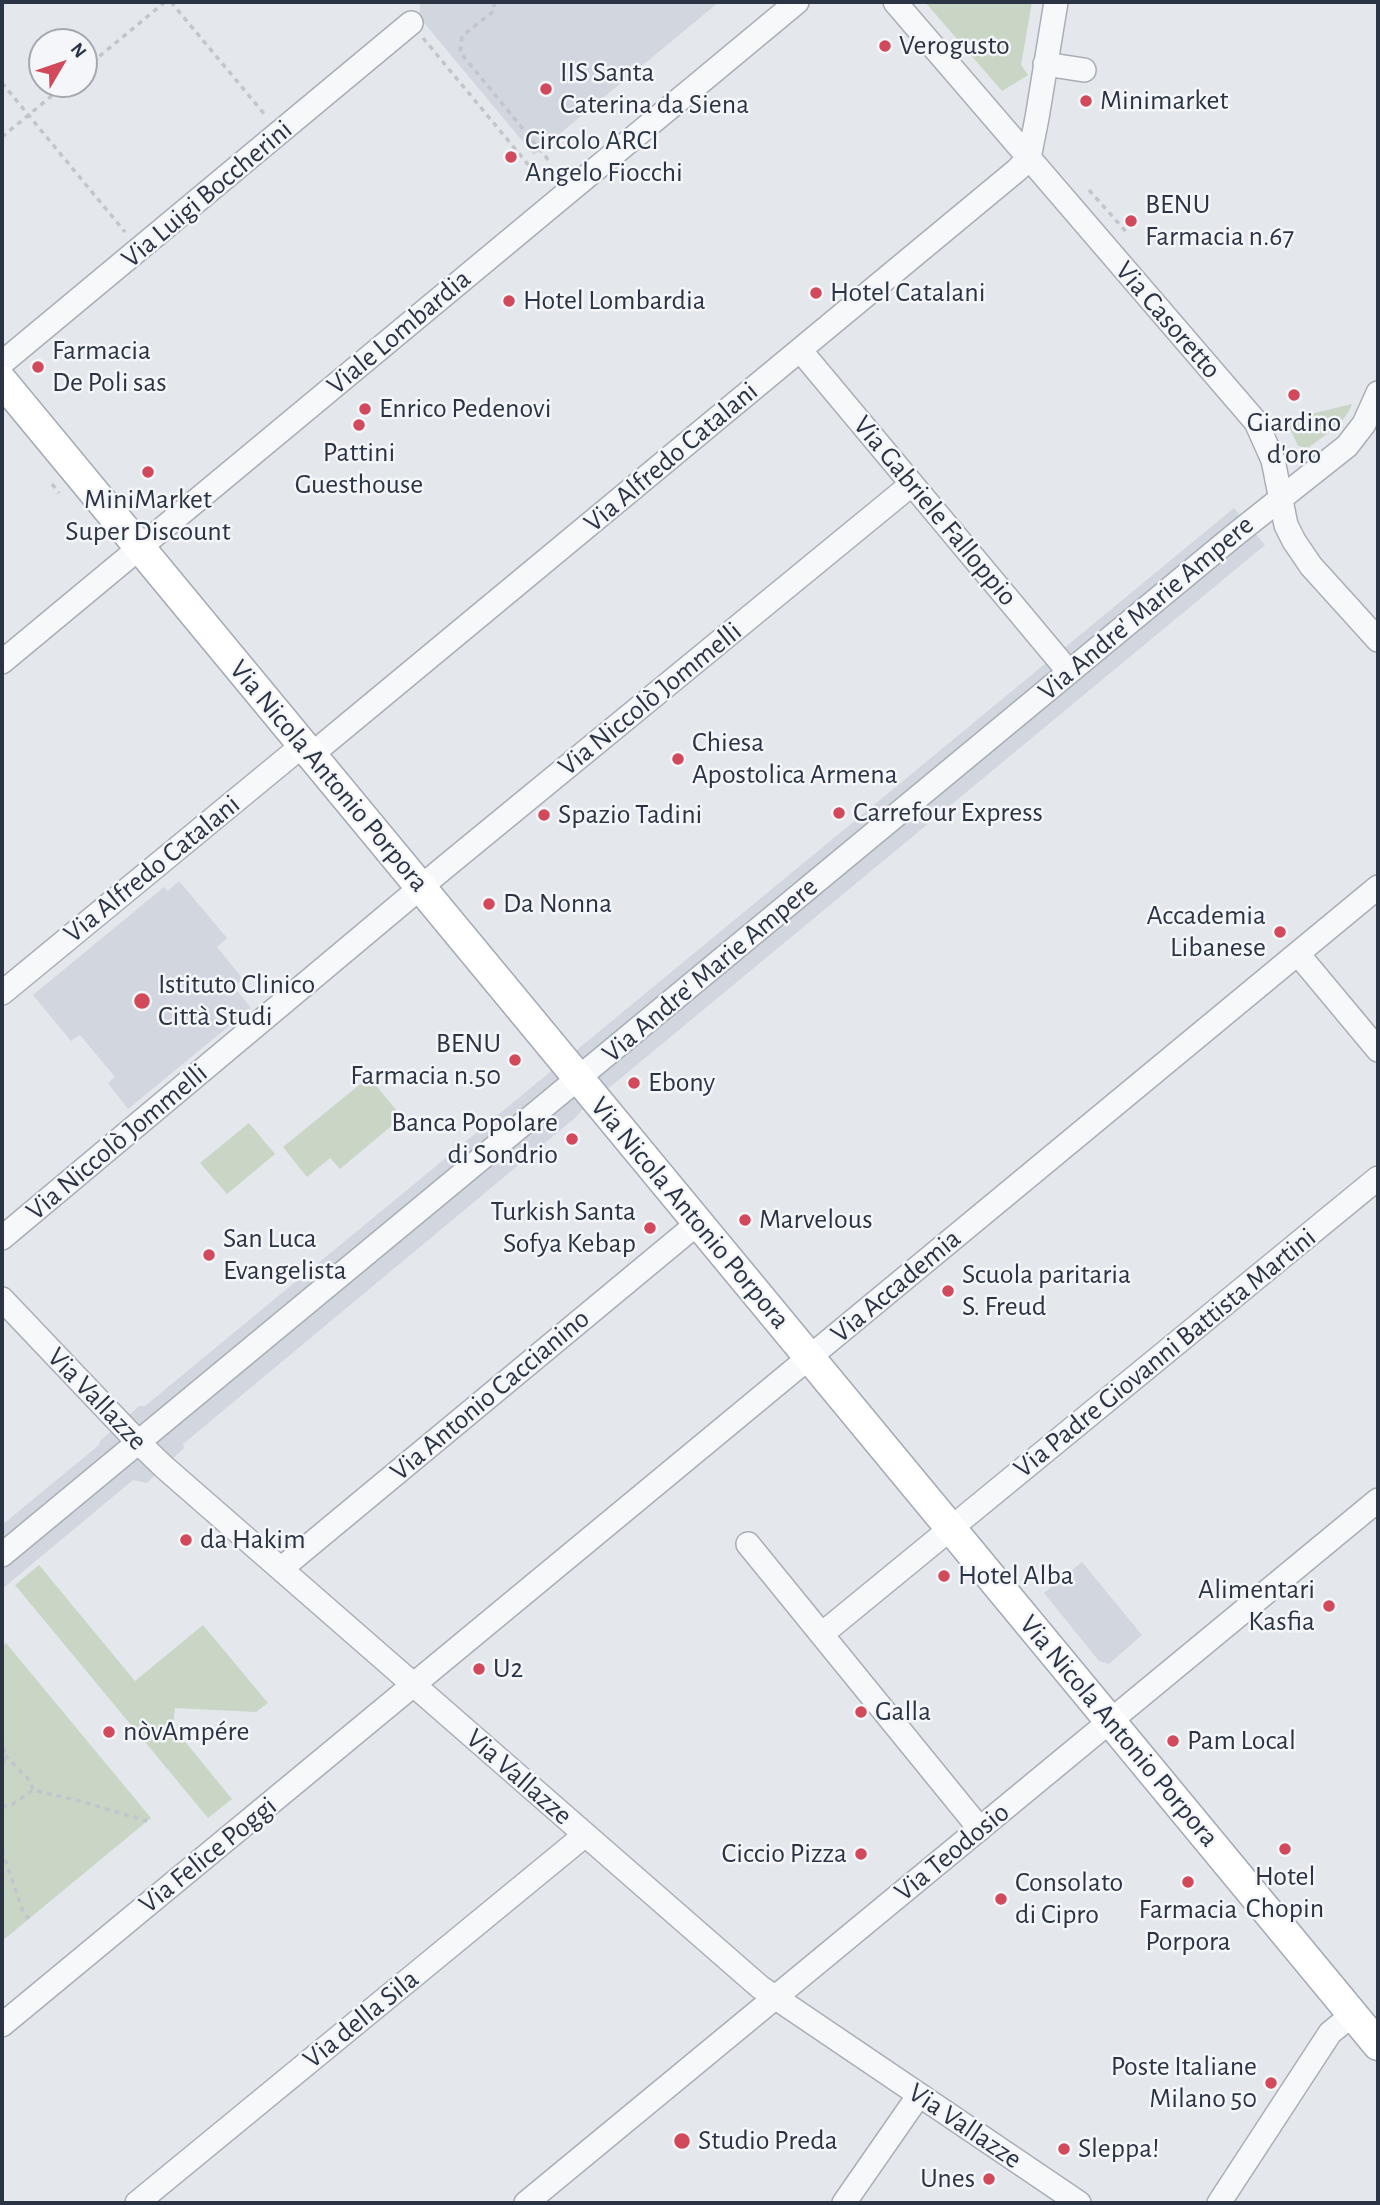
<!DOCTYPE html>
<meta charset="utf-8">
<style>
body{margin:0}
#map{position:relative;width:1380px;height:2205px;overflow:hidden;background:#e4e7ec;font-family:"Alegreya Sans",sans-serif}
canvas{display:block}
.frame{position:absolute;inset:0;border:4px solid #2b3445;pointer-events:none}
.north{position:absolute;left:28px;top:28px;width:70px;height:70px;box-sizing:border-box;background:#f4f6f9;border:2px solid #a4a8b1;border-radius:50%;rotate:51deg;font-size:19px;font-weight:700;line-height:28px;text-align:center;color:#2b3445}
.north::after{content:'';display:block;margin:auto;width:24px;height:32px;background:#d1495b;clip-path:polygon(50% 0,100% 100%,50% 72%,0 100%)}
</style>
<div id="map">
<canvas width="1380" height="2205"></canvas>
<div class="frame"></div>
<div class="north">N</div>
</div>
<script>
const context = document.querySelector('canvas').getContext('2d');
context.lineJoin = 'round';
function paint(path, color) { context.fillStyle = color; context.fill(path, 'evenodd'); }
function trace(path, color, width, dash) { context.strokeStyle = color; context.lineWidth = width; context.lineCap = dash ? 'butt' : 'round'; context.setLineDash(dash || []); context.stroke(path); }
function drawText(font, color, halo, rows, align = 'center') {
  context.font = font + ' "Alegreya Sans",sans-serif'; context.lineWidth = 5; context.setLineDash([]); context.textBaseline = 'middle'; context.strokeStyle = halo; context.fillStyle = color; for (const [text, x, y, turn = 0] of rows) {
    context.save(); context.translate(x, y); context.rotate((+turn || 0) * Math.PI / 180); context.textAlign = isNaN(turn) ? turn : align; if (halo) context.strokeText(text, 0, 0); context.fillText(text, 0, 0); context.restore();
  }
}
paint(new Path2D(`
 M420 2H719L534 155 420 18Z
 M1234 508 1265 545 581 1111 575 1118 183 1444 184 1448 147 1483 133 1480 2 1589V1525L99 1445 100 1441 139 1406H145Z
 M179 881 227 938 217 947 243 979 234 987 251 1008 128 1109 108 1083 115 1077 80 1035 71 1041 33 995 164 887 168 891Z
 M1082 1562 1142 1635 1109 1664 1099 1661 1044 1593Z`), '#d2d6de');
paint(new Path2D(`
 M925 2H1032L1021 65 1028 75 1002 91Z
 M1352 404C1347 422 1322 437 1308 448L1298 446 1286 420Z
 M369 1077 402 1117 340 1169 330 1158 307 1177 283 1147Z
 M249 1123 275 1154 227 1194 200 1163Z
 M39 1565 135 1681 203 1625 268 1703 256 1712 175 1708 173 1727 232 1799 208 1818 15 1585Z
 M6 1643 151 1818 2 1941V1647Z`), '#c9d6c5');
const minor = new Path2D(`
 M895 2 1256 422 1273 460 1286 525 1294 541 1311 566 1378 640
 M1045 64 1084 70
 M800 350 1069 672
 M2 363 411 23
 M2 662 797 2
 M311 755 1017 170 1029 158 1037 118 1056 2
 M1298 954 1378 1050
 M2 993 303 745
 M2 1238 445 867 912 484
 M2 1299 138 1442 164 1467 760 1987 1079 2203
 M748 1544 980 1829
 M2 1555 1236 534 1347 446 1364 424 1378 393
 M282 1568 698 1223
 M822 1634 1378 1178
 M2 2025 1378 887
 M137 2203 585 1835
 M526 2203 1378 1500
 M844 2203 919 2095
 M1219 2203 1330 2033 1353 2014`);
const major = new Path2D(`
 M2 381 1378 2045`);
trace(minor, '#a9aeb7', 26);
trace(major, '#a3abb8', 33);
trace(new Path2D(`
 M171 2 266 116
 M494 2V11L462 36 460 52 550 162
 M423 38 536 174
 M84 69 165 2
 M2 83 125 232
 M2 137 66 84
 M1089 190 1128 234
 M52 484 59 493
 M2 1738 5 1755 2 1767
 M5 1755 30 1781 33 1790
 M2 1807 13 1804 33 1790 76 1800 147 1821
 M2 1850 22 1909 29 1919`), '#c2c5cb', 3.5, [5, 5]);
trace(minor, '#f7f8fa', 23);
trace(major, '#fff', 30);
for (const [x, y, r, color] of [
 [885,46,7,"#d1495b"],
 [546,89,7,"#d1495b"],
 [1086,101,7,"#d1495b"],
 [511,157,7,"#d1495b"],
 [1131,221,7,"#d1495b"],
 [816,293,7,"#d1495b"],
 [509,301,7,"#d1495b"],
 [38,367,7,"#d1495b"],
 [1294,395,7,"#d1495b"],
 [365,409,7,"#d1495b"],
 [359,425,7,"#d1495b"],
 [148,472,7,"#d1495b"],
 [678,759,7,"#d1495b"],
 [839,813,7,"#d1495b"],
 [544,815,7,"#d1495b"],
 [489,904,7,"#d1495b"],
 [1280,932,7,"#d1495b"],
 [142,1001,9,"#d1495b"],
 [515,1060,7,"#d1495b"],
 [634,1083,7,"#d1495b"],
 [572,1139,7,"#d1495b"],
 [745,1220,7,"#d1495b"],
 [650,1228,7,"#d1495b"],
 [209,1255,7,"#d1495b"],
 [948,1291,7,"#d1495b"],
 [186,1540,7,"#d1495b"],
 [944,1576,7,"#d1495b"],
 [1329,1606,7,"#d1495b"],
 [479,1669,7,"#d1495b"],
 [861,1712,7,"#d1495b"],
 [109,1732,7,"#d1495b"],
 [1173,1741,7,"#d1495b"],
 [1285,1849,7,"#d1495b"],
 [861,1854,7,"#d1495b"],
 [1188,1882,7,"#d1495b"],
 [1001,1899,7,"#d1495b"],
 [1271,2083,7,"#d1495b"],
 [682,2141,9,"#d1495b"],
 [1064,2149,7,"#d1495b"],
 [989,2179,7,"#d1495b"]
]) { const dot = new Path2D(); dot.arc(x, y, r, 0, 2 * Math.PI); context.fillStyle = color; context.fill(dot); trace(dot, '#f4f6f9', 2.5); }
drawText('28px', '#2b3445', '#f4f6f9', [
 ["Verogusto",899,46],
 ["IIS Santa",560,73],
 ["Caterina da Siena",560,105],
 ["Minimarket",1100,101],
 ["Circolo ARCI",525,141],
 ["Angelo Fiocchi",525,173],
 ["BENU",1145,205],
 ["Farmacia n.67",1145,237],
 ["Hotel Catalani",830,293],
 ["Hotel Lombardia",523,301],
 ["Farmacia",52,351],
 ["De Poli sas",52,383],
 ["Enrico Pedenovi",379,409],
 ["Giardino",1294,423,"center"],
 ["d'oro",1294,455,"center"],
 ["Pattini",359,453,"center"],
 ["Guesthouse",359,485,"center"],
 ["MiniMarket",148,500,"center"],
 ["Super Discount",148,532,"center"],
 ["Chiesa",692,743],
 ["Apostolica Armena",692,775],
 ["Carrefour Express",853,813],
 ["Spazio Tadini",558,815],
 ["Da Nonna",503,904],
 ["Accademia",1266,916,"right"],
 ["Libanese",1266,948,"right"],
 ["Istituto Clinico",158,985],
 ["Città Studi",158,1017],
 ["BENU",501,1044,"right"],
 ["Farmacia n.50",501,1076,"right"],
 ["Ebony",648,1083],
 ["Banca Popolare",558,1123,"right"],
 ["di Sondrio",558,1155,"right"],
 ["Turkish Santa",636,1212,"right"],
 ["Sofya Kebap",636,1244,"right"],
 ["Marvelous",759,1220],
 ["San Luca",223,1239],
 ["Evangelista",223,1271],
 ["Scuola paritaria",962,1275],
 ["S. Freud",962,1307],
 ["da Hakim",200,1540],
 ["Hotel Alba",958,1576],
 ["Alimentari",1315,1590,"right"],
 ["Kasfia",1315,1622,"right"],
 ["U2",493,1669],
 ["Galla",875,1712],
 ["nòvAmpére",123,1732],
 ["Pam Local",1187,1741],
 ["Ciccio Pizza",847,1854,"right"],
 ["Hotel",1285,1877,"center"],
 ["Chopin",1285,1909,"center"],
 ["Consolato",1015,1883],
 ["di Cipro",1015,1915],
 ["Farmacia",1188,1910,"center"],
 ["Porpora",1188,1942,"center"],
 ["Poste Italiane",1257,2067,"right"],
 ["Milano 50",1257,2099,"right"],
 ["Studio Preda",698,2141],
 ["Sleppa!",1078,2149],
 ["Unes",975,2179,"right"]
], 'left');
drawText('28px', '#2b3445', '#f4f6f9', [
 ["Via Luigi Boccherini",207,194,-40],
 ["Via Casoretto",1168,320,49],
 ["Viale Lombardia",399,332,-40],
 ["Via Alfredo Catalani",671,457,-40],
 ["Via Gabriele Falloppio",935,511,50],
 ["Via Andre' Marie Ampere",1146,608,-40],
 ["Via Niccolò Jommelli",650,699,-39],
 ["Via Nicola Antonio Porpora",329,776,50],
 ["Via Alfredo Catalani",152,869,-39],
 ["Via Andre' Marie Ampere",710,970,-40],
 ["Via Niccolò Jommelli",117,1142,-40],
 ["Via Nicola Antonio Porpora",690,1213,50],
 ["Via Accademia",896,1286,-40],
 ["Via Padre Giovanni Battista Martini",1165,1353,-39],
 ["Via Antonio Caccianino",490,1395,-40],
 ["Via Vallazze",97,1399,46],
 ["Via Nicola Antonio Porpora",1119,1731,50],
 ["Via Vallazze",519,1777,41],
 ["Via Teodosio",952,1852,-39],
 ["Via Felice Poggi",208,1855,-39],
 ["Via della Sila",361,2019,-39],
 ["Via Vallazze",965,2126,34]
]);
</script>
